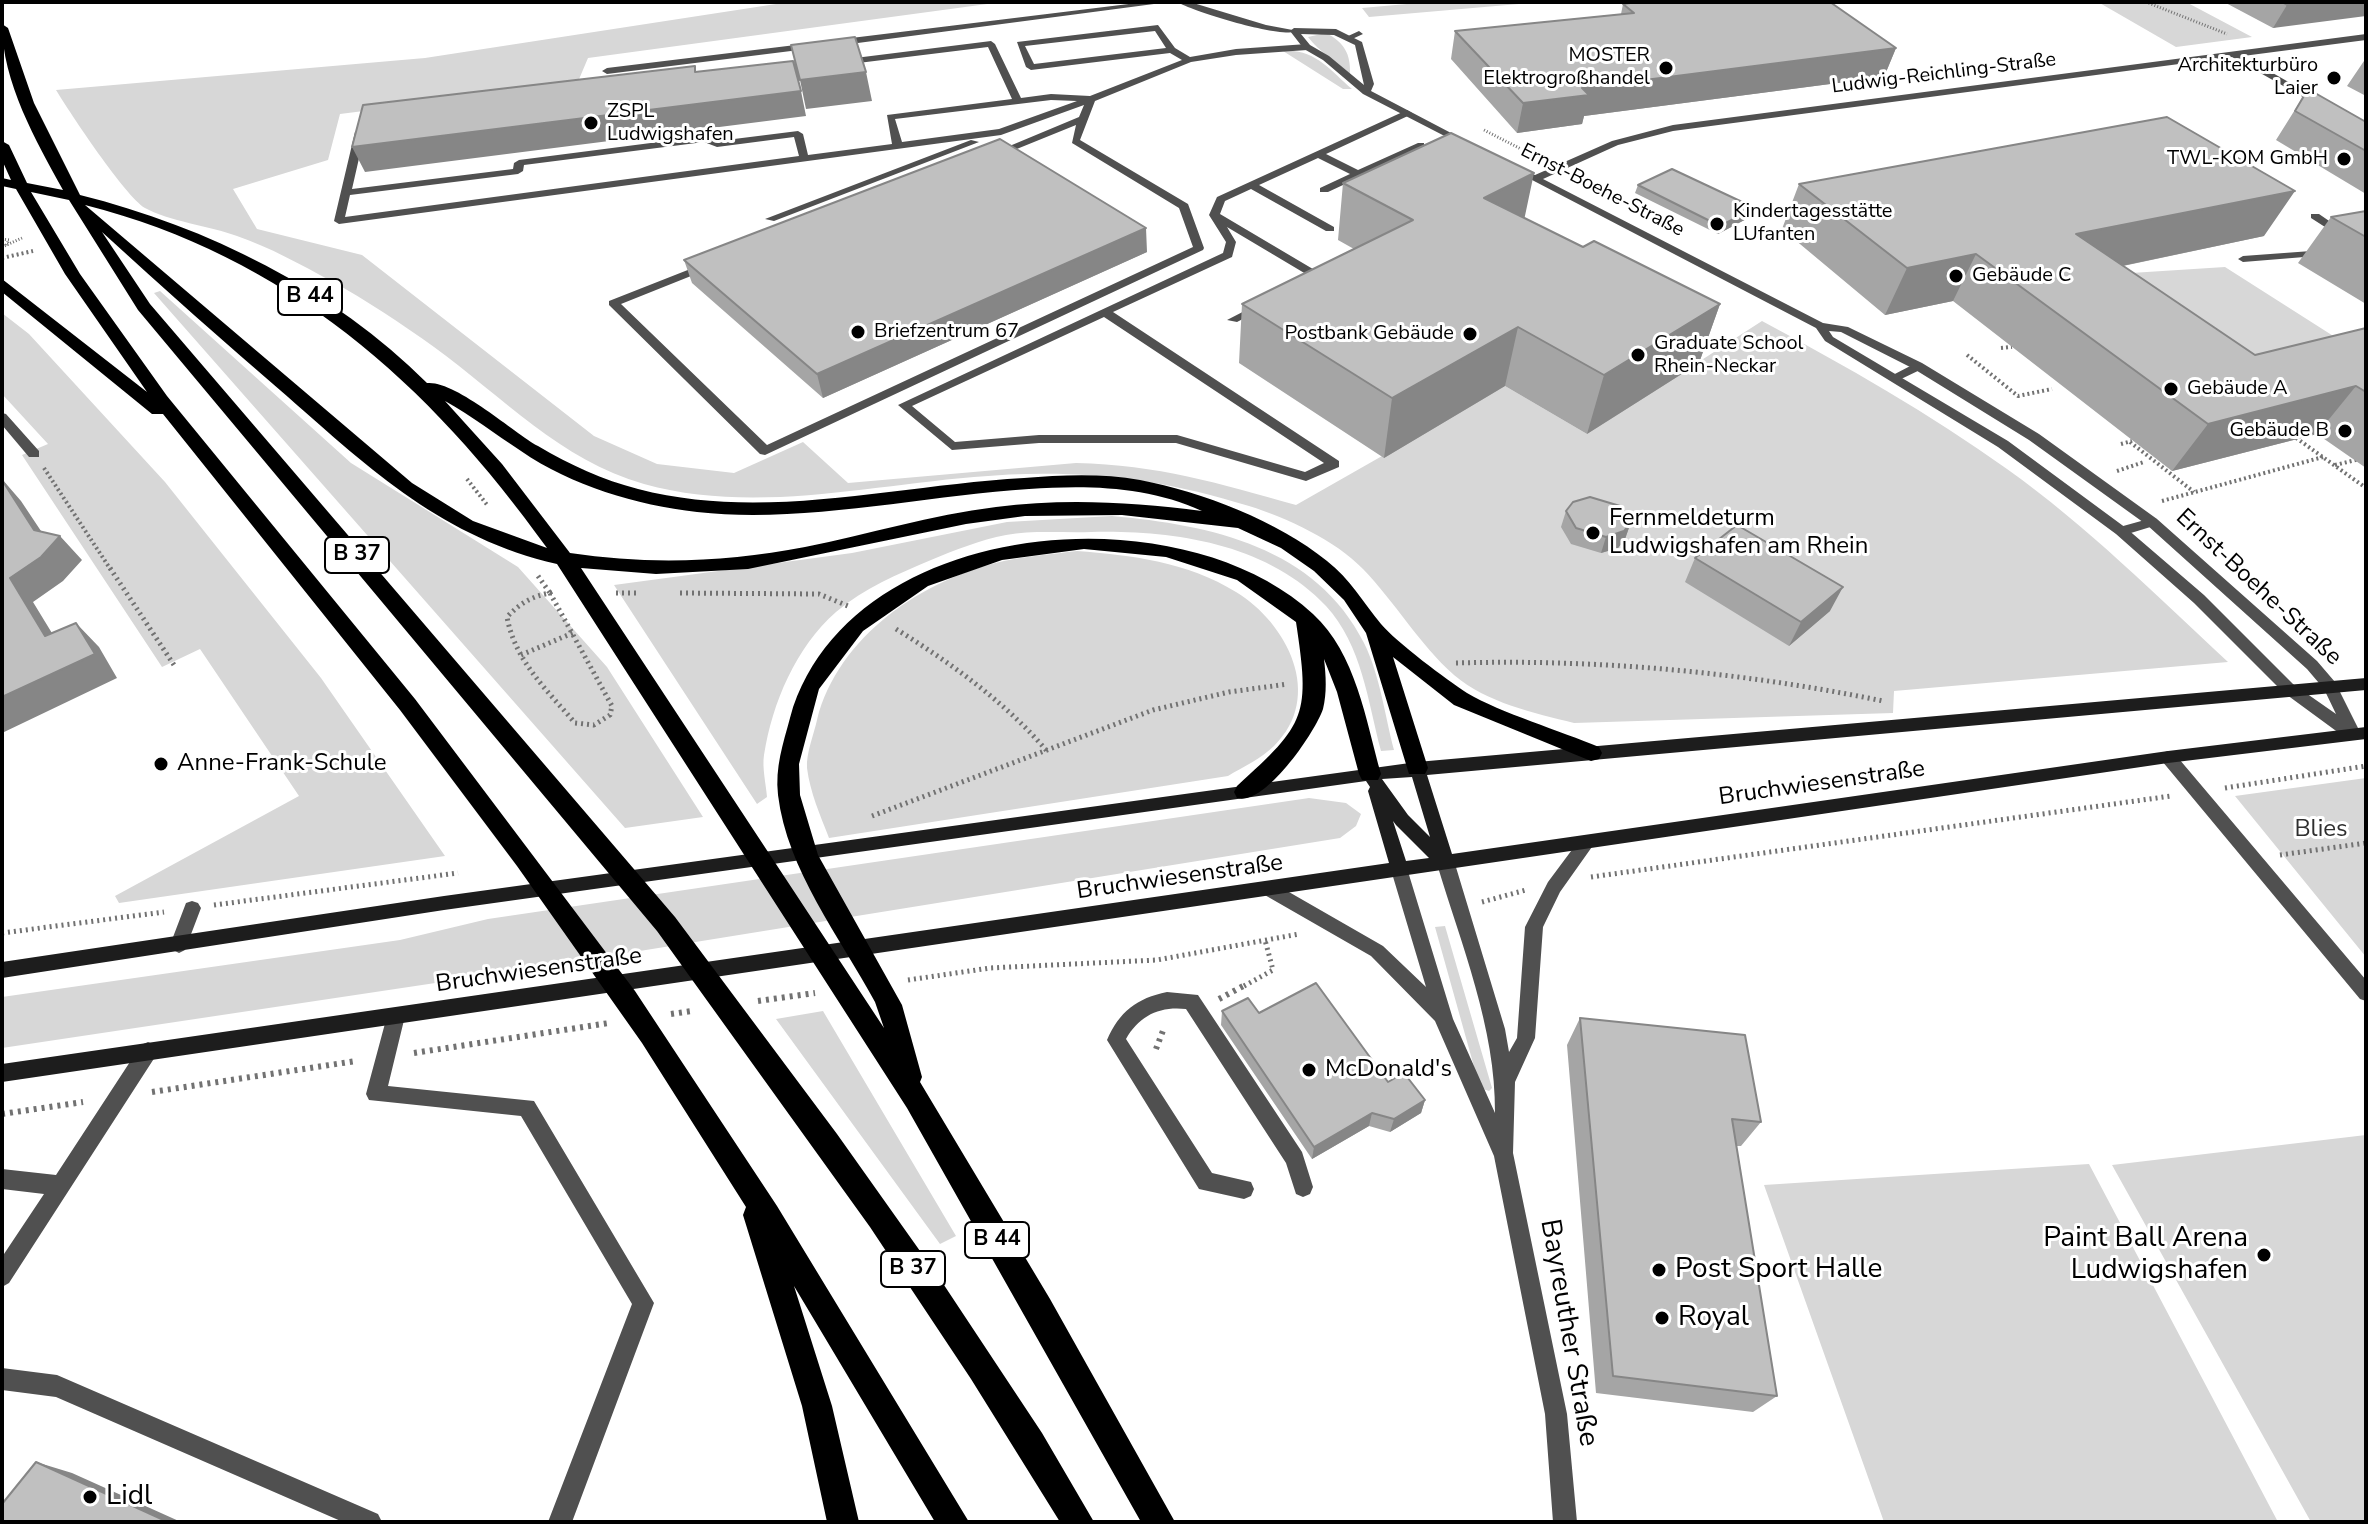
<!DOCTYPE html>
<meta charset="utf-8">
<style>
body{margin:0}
#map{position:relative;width:2368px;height:1524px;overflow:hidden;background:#fff;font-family:"Nunito Sans",sans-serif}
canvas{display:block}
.frame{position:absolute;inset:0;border:4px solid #000;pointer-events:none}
</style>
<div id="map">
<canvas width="2368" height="1524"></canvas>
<div class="frame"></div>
</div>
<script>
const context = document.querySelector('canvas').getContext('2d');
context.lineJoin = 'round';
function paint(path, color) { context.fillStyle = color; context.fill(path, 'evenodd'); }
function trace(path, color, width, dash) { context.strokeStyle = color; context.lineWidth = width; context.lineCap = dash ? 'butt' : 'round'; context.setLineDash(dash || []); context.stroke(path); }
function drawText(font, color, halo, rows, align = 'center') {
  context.font = font + ' "Nunito Sans",sans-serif'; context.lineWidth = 6; context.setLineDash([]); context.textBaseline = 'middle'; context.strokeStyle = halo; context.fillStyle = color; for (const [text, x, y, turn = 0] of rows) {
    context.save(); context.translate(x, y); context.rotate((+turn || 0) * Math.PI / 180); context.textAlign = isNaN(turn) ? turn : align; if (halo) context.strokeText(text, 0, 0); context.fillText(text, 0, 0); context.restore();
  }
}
paint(new Path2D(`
 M789 2H1002L588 58 577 84 340 114 328 160 233 189 257 229 362 255 594 436 657 464 734 473 803 442 848 483 1076 463C1158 465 1218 483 1296 505L1505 386 1587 434 1762 321C1846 366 1930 414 2007 469 2087 526 2157 596 2228 662L1894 691 1893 713 1574 723C1534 713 1487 703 1454 675 1419 644 1395 602 1363 569 1335 540 1287 518 1249 506 1157 477 1070 468 974 477 865 486 752 514 644 484 560 460 503 397 434 347 402 324 366 300 331 281 302 265 269 247 237 236 210 226 168 221 145 208 125 196 70 113 56 90L425 58Z
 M1429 2H1542L1369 17 1362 8Z
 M2098 2H2186L2252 37 2176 47Z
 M1326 33C1344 42 1351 54 1350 74 1336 61 1319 52 1308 37Z
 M1283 51C1314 48 1330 70 1352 89H1343Z
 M2225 267 2360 353 2252 379 2100 275Z
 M160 291 351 463 518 567 607 667 703 817 625 828 154 293Z
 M2 313 29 334 165 482 321 678 445 856 119 903 115 896 299 796 200 649 162 667 22 455 48 444 2 394Z
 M1112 516C1211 525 1316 547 1364 643 1380 675 1385 716 1394 750L1381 751C1368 702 1362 645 1326 606 1267 543 1172 530 1091 532 1063 533 1032 530 1006 535 980 540 955 550 931 560 898 574 864 588 836 612 796 647 772 703 764 755 762 768 766 784 767 797L757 804 614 585 852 553 1007 522Z
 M1077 551C1131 555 1188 562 1236 592 1287 623 1325 696 1274 746 1262 758 1243 767 1228 776L829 838C820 815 810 792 807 768 806 753 814 734 817 720 838 636 923 579 1004 561 1028 556 1053 554 1077 551Z
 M2366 778V957L2235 796Z
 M1309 798 1346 803 1361 814 1356 826 1340 838 522 970 2 1048V997L400 940 488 919Z
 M1445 926 1492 1088 1489 1091 1480 1088 1435 927Z
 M823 1011 956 1236 940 1244 776 1019Z
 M2366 1135V1522H2311L2112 1165Z
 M2089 1164 2278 1522H1884L1764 1185Z`), '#d7d7d7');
trace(new Path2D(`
 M2146 2 2227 34
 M1484 130 1521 149
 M2 239 9 240 6 245
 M2 247 22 238`), '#727272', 3, [1, 2]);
trace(new Path2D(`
 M2 258 33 251
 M2001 348 2012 347
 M1967 355 2018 396 2052 389
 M2292 435 2366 488
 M2130 442 2194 492
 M2121 444 2132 441
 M2335 465 2360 459
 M44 468 111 570
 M2117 471 2144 462
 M467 479 488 506
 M2162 501 2323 457`), '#727272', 4, [2, 3]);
trace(new Path2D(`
 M110 568 176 668
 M538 576 550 593
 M550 593 612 706 610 715 594 725 575 723C547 690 515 661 507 617 519 604 532 596 550 593Z
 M550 593H554
 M616 593H638
 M680 593 819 594 848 606
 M896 629C952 664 1004 701 1047 751
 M521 655 575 632
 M1456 663C1601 659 1741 672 1883 701
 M2225 788 2366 766
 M872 816 1153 710 1229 692 1288 684
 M2280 855 2366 843
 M1591 877 2171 796
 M1482 902 1526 890
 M214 905 458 873
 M2 933 164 912
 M908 980 990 968 1157 960 1299 934
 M1244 986 1273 970 1265 940`), '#727272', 5, [2, 4]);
trace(new Path2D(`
 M1219 999 1247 984
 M758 1001 815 993
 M671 1014 692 1011
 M1156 1049 1164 1028
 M414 1053 609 1023
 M152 1092 356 1061
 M2 1114 83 1102`), '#727272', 6, [3, 5]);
paint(new Path2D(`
 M1145 2H1169L835 46 831 43 835 40Z
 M1177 2H1190L1266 25 1298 31C1282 39 1195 12 1177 2Z
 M1158 25 1175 48 1190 57 1236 49 1307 44 1311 47 1307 50 1236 55 1191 62 1095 101 1080 140 1188 204 1204 248 1203 250 765 455 760 454 609 305V301L703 264H711V268L621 304 767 445 1193 247 1179 208 1072 143 1076 125 997 157 988 155 1079 117 1084 105 1001 135 339 224 334 221 355 132 360 129 365 132 352 189 513 169 514 163 519 160 705 136 718 141 798 131 803 134 808 155 892 144 887 115 1012 99 988 47 842 65 839 64V60L991 41 995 44 1021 98 1051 94 1090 96 1182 60 1170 53 1031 70 1026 67 1017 42ZM1155 31 1166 48 1034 64 1025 46ZM1051 100 1077 101 999 129 902 142 895 119ZM794 137 799 156 345 217 350 195 518 174 523 171 524 165 704 142 717 147Z
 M1359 31 1363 34 1350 40 1346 37Z
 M812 43 816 46 815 48 607 74 602 71 607 68Z
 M1407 110 1412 113 1410 115 1326 154 1358 170 1418 143H1424V147L1366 174 1382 182V186H1374L1358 178 1328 192H1320V188L1350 174 1318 158 1259 185 1334 227V231H1326L1251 189 1225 201 1220 214 1323 275V279L1309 282 1307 280 1311 277 1227 227 1236 242 1232 257 1113 312 1339 461V467L1306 481 1176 443H1039L952 450 898 405 1223 253 1226 242 1209 215 1217 197ZM1104 317 1324 463 1305 472 1177 435H1039L955 442 912 406Z
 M971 140 979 142 774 221 765 219Z
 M2311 214H2319L2348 234 2339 236 2311 218Z
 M2325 250 2330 253 2329 255 2243 262 2238 259 2243 256Z
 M1260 303 1264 304V308L1237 322 1227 320Z
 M1918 362 1924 366 1922 369 1899 380H1891L1889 377Z
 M2 413 6 414 39 451V457H29L2 425Z
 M2152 518 2157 519V525L2121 536 2114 531 2116 528Z
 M192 901 198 903 201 908 185 950 179 953 173 950 170 945 186 903Z
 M1167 992 1198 995 1302 1152 1313 1187 1310 1194 1303 1197 1296 1194 1286 1163 1186 1009C1159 1006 1139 1016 1126 1039L1212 1173 1251 1182 1254 1189 1251 1196 1244 1199 1199 1189 1107 1040C1119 1012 1137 998 1167 992Z
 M396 1008 403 1010 405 1016 388 1086 534 1101 654 1303 572 1522H548L632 1304 521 1116 369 1100 366 1094 387 1016 389 1010Z
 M148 1042 155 1045 157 1051 155 1057 9 1283 2 1287V1257L44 1194 2 1189V1169L56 1175 141 1045Z
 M2 1368 57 1375 378 1514 382 1522H343L56 1397 2 1390Z`), '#505050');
paint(new Path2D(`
 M1294 28 1336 29 1362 42 1374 84 1371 91 1472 144 1464 146 1363 94 1323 60 1304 49 1290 31ZM1301 34 1334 35 1355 45 1364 85 1329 56 1310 45Z
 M2366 34V40L2243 56 2327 104V108L2324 109 2232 57 1673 131 1618 145 1543 179 1823 323 1848 327 1922 363 2039 434 2157 519 2317 661 2335 682 2361 734 2353 740 2343 736 2283 692 2194 603 2116 534 1998 447 1825 341 1816 328 1511 169 1516 166 1535 175 1612 141 1673 125ZM1829 331 1841 332 1914 369 2029 440 2147 525 2307 669 2324 689 2336 714 2293 684 2204 595 2126 528 2008 441 1833 337Z
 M2168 751 2174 753 2366 980V1001L2360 999 2162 761 2160 757 2162 753Z
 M1586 837 1592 839 1594 844 1560 892 1543 927 1535 1038 1515 1082 1513 1153 1567 1414 1577 1522H1553L1545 1414 1494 1156 1435 1021 1371 956 1263 894 1260 889 1263 884 1269 882 1275 884 1383 946 1426 987 1391 870 1394 865 1400 863 1406 865 1453 1019 1495 1113C1496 1028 1461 944 1437 864L1440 859 1446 857 1452 859 1455 864 1505 1029 1509 1052 1517 1038 1525 927 1548 882 1580 839Z`), '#505050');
paint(new Path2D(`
 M2366 678V690L1427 775 1452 854 2168 751 2366 727V739L2168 763 2 1082V1064L1389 863 1368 791 1370 787 1366 781 444 910 2 978V962L444 896 1417 762ZM1412 777 1430 837 1408 815 1382 779ZM1393 821 1396 825 1429 858 1406 861Z`), '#1d1d1d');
paint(new Path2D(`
 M2 24 8 28 34 103 80 195C208 227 333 289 427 383 455 380 513 432 538 446 570 465 603 480 638 489 764 522 897 485 1024 478 1061 475 1102 473 1140 480 1202 492 1278 521 1327 561 1350 579 1363 602 1381 624 1396 642 1447 680 1467 693 1501 713 1561 731 1599 747L1602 753 1599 759 1591 761 1454 705 1393 657 1428 768 1425 774H1409L1366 633 1344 600 1314 571 1281 548 1238 528 1122 515 1025 516 966 524 748 569 656 574 581 568 884 1028 875 1002C840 937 787 870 778 795 775 767 783 744 790 718 845 519 1176 488 1313 614 1356 653 1366 721 1381 774L1378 780H1362L1359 774 1337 692 1324 659C1326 676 1327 693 1323 709 1315 733 1264 807 1237 798L1234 792 1237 786C1307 723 1310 715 1296 622L1237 580 1166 557 1084 549 1002 560 928 586 863 631 819 689 799 764 800 795 818 855 902 1005 922 1077 920 1082 1050 1299 1175 1522H1141L907 1108 557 564C444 538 372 471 288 397 225 343 163 288 102 232L150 304 675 917 837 1134 942 1282 1042 1433 1094 1522H1060L971 1379 870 1227 657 931 138 310 69 200 31 192 80 274 167 396 415 699 635 991 777 1206 969 1522H935L794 1286 832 1406 859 1522H827L802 1406 743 1215 746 1207 642 1043 517 866 400 710 163 414H152L2 292V279L147 392 65 274 16 189 2 186V178L11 180 2 160V141L9 145 27 183 63 190C36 141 2 82 2 24ZM85 205C286 256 429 383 547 548L473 521 412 483ZM445 401C472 416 495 434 521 451 572 486 636 505 697 512 803 524 921 496 1029 489 1087 485 1148 486 1202 511 1133 502 1064 498 996 507 931 515 869 534 805 547 728 562 649 565 570 553L502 464Z`), '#000');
paint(new Path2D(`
 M2224 2H2366L2273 28Z
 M1623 4 1896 48 1884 77 1584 116 1582 124 1517 133 1451 59 1455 31 1621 14Z
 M2366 58V96L2347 86Z
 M2308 89 2366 122V194L2276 140Z
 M1343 183 1524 218 1583 247 1720 304 1699 363 1587 434 1505 386 1384 458 1239 363 1242 304 1354 249 1338 240Z
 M1799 184 2264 236 2123 266 2255 355 2366 328V468L2317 434 2172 471 1953 301 1885 315 1782 229Z
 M1638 185 1755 208 1752 216 1718 234 1635 193Z
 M2366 211V304L2298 263 2331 217Z
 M1147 252 823 398 692 283 684 260Z
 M1566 511 1631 522 1625 539 1618 548 1601 553 1571 544 1561 527Z
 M1695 558 1830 611 1789 646 1685 582Z
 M1222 1011 1259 1013 1388 1082 1425 1100 1421 1113 1390 1132 1369 1126 1312 1159 1221 1025Z
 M1580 1018 1761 1122 1741 1146H1736L1777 1396 1753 1412 1596 1393 1567 1045Z`), '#a5a5a5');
paint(new Path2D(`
 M2308 2H2366V16L2273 28 2287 5Z
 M1896 48 1884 77 1584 116 1582 124 1517 133 1523 103 1582 88Z
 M866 72 872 101 806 109 800 80Z
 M801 91 806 116 365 172 352 147Z
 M1534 173 1522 230 1484 198Z
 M2295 191 2264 236 2050 281 2076 234Z
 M1755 208 1752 216 1718 234 1720 226Z
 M1146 228 1147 252 823 398 817 374Z
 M1976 254 1953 301 1885 315 1907 268Z
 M1720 304 1699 363 1587 434 1604 375Z
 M1518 327 1505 386 1384 458 1392 398Z
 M2356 386 2317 434 2172 471 2208 424Z
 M2 479 21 501 51 546 60 536 82 560 63 581 33 602 69 661 45 636 10 578 34 530Z
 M1631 522 1625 539 1618 548 1601 553 1606 537Z
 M1843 587 1830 611 1789 646 1801 622Z
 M76 623 99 647 117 678 2 733V697Z
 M1425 1100 1421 1113 1390 1132 1394 1119Z
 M1372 1113 1369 1126 1312 1159 1314 1147Z
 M36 1462 72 1473 181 1522H168Z`), '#868686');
const building = new Path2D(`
 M1638 2H1830L1896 48 1582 88 1589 95 1523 103 1455 31 1634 13 1623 4Z
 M2282 2H2308L2287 5Z
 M855 37 866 72 800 80 791 45Z
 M793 61 801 91 352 147 363 105 695 66V72Z
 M2308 89 2366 122V151L2295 111Z
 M2167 117 2295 191 2076 234 2255 355 2366 328V392L2356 386 2208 424 1976 254 1907 268 1799 184Z
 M1451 133 1534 173 1484 198 1583 247 1594 241 1720 304 1604 375 1518 327 1392 398 1242 304 1413 220 1343 183Z
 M1000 139 1146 228 817 374 684 260Z
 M1672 169 1755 208 1720 226 1638 185Z
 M2366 211V237L2331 217Z
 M2 480 34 530 60 536 41 557 10 578 45 636 76 623 95 654 2 697Z
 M1590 497 1620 506 1631 522 1624 531 1606 537 1576 528 1566 511 1573 502Z
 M1737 525 1843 587 1801 622 1695 558Z
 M1316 983 1388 1082 1404 1073 1425 1100 1394 1119 1372 1113 1314 1147 1222 1011 1248 998 1259 1013Z
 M1580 1018 1745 1035 1761 1122 1732 1119 1777 1396 1613 1376Z
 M36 1462 168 1522H2V1504Z`);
paint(building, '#c0c0c0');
trace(building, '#868686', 2);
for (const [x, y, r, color] of [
 [1666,68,8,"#000"],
 [2334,78,8,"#000"],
 [591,123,8,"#000"],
 [2344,159,8,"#000"],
 [1717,224,8,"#000"],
 [1956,276,8,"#000"],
 [858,332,8,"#000"],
 [1470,334,8,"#000"],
 [1638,355,8,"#000"],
 [2171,389,8,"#000"],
 [2345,431,8,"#000"],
 [1593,533,8,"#000"],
 [161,764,8,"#000"],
 [1309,1070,8,"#000"],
 [2264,1255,8,"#000"],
 [1659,1270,8,"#000"],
 [1662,1318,8,"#000"],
 [90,1497,8,"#000"]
]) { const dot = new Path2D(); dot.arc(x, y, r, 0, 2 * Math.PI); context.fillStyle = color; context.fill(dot); trace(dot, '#fff', 3); }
drawText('20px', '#000', '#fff', [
 ["MOSTER",1650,56,"right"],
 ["Elektrogroßhandel",1650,79,"right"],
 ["Architekturbüro",2318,66,"right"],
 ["Laier",2318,89,"right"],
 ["ZSPL",607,112],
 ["Ludwigshafen",607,135],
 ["TWL-KOM GmbH",2328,159,"right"],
 ["Kindertagesstätte",1733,212],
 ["LUfanten",1733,235],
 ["Gebäude C",1972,276],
 ["Briefzentrum 67",874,332],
 ["Postbank Gebäude",1454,334,"right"],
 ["Graduate School",1654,344],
 ["Rhein-Neckar",1654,367],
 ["Gebäude A",2187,389],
 ["Gebäude B",2329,431,"right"]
], 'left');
drawText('20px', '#000', '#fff', [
 ["Ludwig-Reichling-Straße",1944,74,-7],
 ["Ernst-Boehe-Straße",1602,191,27]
]);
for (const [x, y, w] of [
 [310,297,64],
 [357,555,64],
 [997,1240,64],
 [913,1269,64]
]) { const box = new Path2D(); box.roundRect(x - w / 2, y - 18, w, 36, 6); context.fillStyle = '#fff'; context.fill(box); trace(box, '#000', 2); }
drawText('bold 22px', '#000', null, [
 ["B 44",310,297],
 ["B 37",357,555],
 ["B 44",997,1240],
 ["B 37",913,1269]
]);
drawText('24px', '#000', '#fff', [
 ["Fernmeldeturm",1609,519],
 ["Ludwigshafen am Rhein",1609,547],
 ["Anne-Frank-Schule",177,764],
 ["McDonald's",1325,1070]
], 'left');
drawText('24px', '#000', '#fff', [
 ["Ernst-Boehe-Straße",2258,588,43],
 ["Bruchwiesenstraße",1822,784,-8],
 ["Bruchwiesenstraße",1180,878,-8],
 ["Bruchwiesenstraße",539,971,-8]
]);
drawText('24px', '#2e2e2e', '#fff', [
 ["Blies",2321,830]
]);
drawText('28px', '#000', '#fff', [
 ["Paint Ball Arena",2248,1239,"right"],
 ["Ludwigshafen",2248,1271,"right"],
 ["Post Sport Halle",1675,1270],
 ["Royal",1678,1318],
 ["Lidl",106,1497]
], 'left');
drawText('28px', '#000', '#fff', [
 ["Bayreuther Straße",1568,1333,80]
]);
</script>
